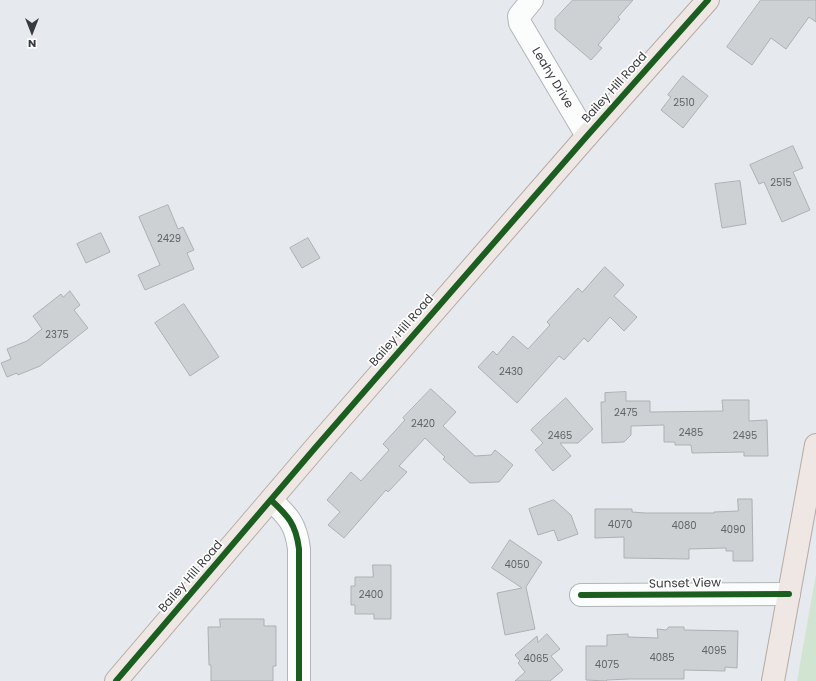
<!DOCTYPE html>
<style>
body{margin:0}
#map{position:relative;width:816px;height:681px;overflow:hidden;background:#e6eaee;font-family:Poppins,sans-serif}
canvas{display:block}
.north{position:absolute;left:12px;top:12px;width:40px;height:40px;-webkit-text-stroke:3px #fff;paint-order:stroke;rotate:180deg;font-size:11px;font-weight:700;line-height:16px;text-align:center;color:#393b3e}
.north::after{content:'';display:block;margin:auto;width:14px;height:18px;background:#393b3e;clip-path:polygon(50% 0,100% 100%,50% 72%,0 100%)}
</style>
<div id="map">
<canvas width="816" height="681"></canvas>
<div class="north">N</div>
</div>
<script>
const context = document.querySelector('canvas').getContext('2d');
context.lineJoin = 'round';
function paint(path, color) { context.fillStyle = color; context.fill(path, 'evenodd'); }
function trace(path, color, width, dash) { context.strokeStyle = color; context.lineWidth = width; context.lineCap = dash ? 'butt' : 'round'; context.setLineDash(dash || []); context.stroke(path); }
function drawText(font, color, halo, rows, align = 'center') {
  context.font = font + ' Poppins,sans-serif'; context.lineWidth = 3.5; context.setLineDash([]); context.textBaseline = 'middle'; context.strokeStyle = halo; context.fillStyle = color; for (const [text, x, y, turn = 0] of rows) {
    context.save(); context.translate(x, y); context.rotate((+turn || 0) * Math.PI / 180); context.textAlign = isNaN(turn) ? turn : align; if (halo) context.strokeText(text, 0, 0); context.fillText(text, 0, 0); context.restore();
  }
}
paint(new Path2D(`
 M816 574V681H797Z`), '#d0e4d1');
const building = new Path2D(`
 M573 0H633L618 17 620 19 598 45 602 48 591 60 555 29V19Z
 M761 0H816V22L809 17 786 49 771 38 752 65 727 47Z
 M683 76 708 96 683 128 661 110 671 97 668 95Z
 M793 146 803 168 793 172 810 210 782 222 764 182 759 184 750 165Z
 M740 181 746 224 722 228 715 184Z
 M168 205 178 229 183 227 194 250 187 253 194 269 145 290 138 275 160 265 139 217Z
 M101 233 110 252 86 263 77 244Z
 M308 238 320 258 302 268 290 248Z
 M605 267 624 285 614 296 637 317 624 331 610 317 588 342 584 338 564 360 559 356 517 403 478 367 493 351 497 355 513 336 528 349 550 325 547 322 578 288 582 292Z
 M70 291 80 305 74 310 88 328 40 366 18 375 17 373 7 377 1 363 11 359 7 349 27 341 42 329 33 316 61 294 63 297Z
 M184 304 219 357 190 376 155 323Z
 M431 389 456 412 443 426 475 456 491 455 495 450 513 465 499 482 470 483 443 459 445 457 425 438 399 466 407 472 388 492 386 490 344 538 328 525 340 512 327 500 351 472 361 481 389 450 383 444 405 420 403 418Z
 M626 392V401H650V412L723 411 722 400H749V421L767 420 768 456H744V452L692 453 691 445H675V442H664V425L631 426V435L624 442 602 443 601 402H605V393Z
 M566 398 593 429 578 443H560L571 456 553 471 535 450 543 443 531 430Z
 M738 499H752L753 561H733V551H726V548L689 549V559L624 558V537L595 538V509H632V512L645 513H714V512L738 511Z
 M554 500 571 515 578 534 558 541 554 530 538 535 529 509Z
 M510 540 542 562 526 587 535 629 505 635 497 593 522 588 492 568Z
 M373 565H391V619H374V614H355V605H351V586H355V577H373Z
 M220 619H264V626H276V666H273V681H211V665H209L208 627H220Z
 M669 627H684V630L738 631 737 668 725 667V671L684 670V679H629L607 680 606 681 586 680V646H607V635L628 634V637L658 638 657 629 666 630Z
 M547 634 560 649 551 656 563 670 550 681H515L525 672 518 663 520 661 515 655 537 636 538 642Z`);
paint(building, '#ced1d4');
trace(building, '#adb0b3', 1);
const minor = new Path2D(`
 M532 0 519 16 520 23 587 136
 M271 500C288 516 296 524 299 549V681
 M581 595 789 594`);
const major = new Path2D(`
 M116 681 315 448 587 136 708 0
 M773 681 816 445`);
trace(minor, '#b2b5b9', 24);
trace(major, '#b6aaa5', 24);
trace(minor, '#fbfcfc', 22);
trace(major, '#eee7e4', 22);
trace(new Path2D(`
 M271 500C288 516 296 524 299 549V681
 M581 595 789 594
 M116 681 315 448 587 136 708 0`), '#1b5e20', 6);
drawText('10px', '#606265', null, [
 ["2510",684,103],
 ["2515",781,183],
 ["2429",169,239],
 ["2375",57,335],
 ["2430",511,372],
 ["2475",626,413],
 ["2420",423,424],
 ["2485",691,433],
 ["2465",560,436],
 ["2495",745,436],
 ["4070",620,525],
 ["4080",684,526],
 ["4090",733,530],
 ["4050",517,565],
 ["2400",371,595],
 ["4095",714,651],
 ["4085",662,658],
 ["4065",536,659],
 ["4075",607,665]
]);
drawText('12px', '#393b3e', '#fff', [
 ["Leahy Drive",552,78,59],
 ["Bailey Hill Road",615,88,-48],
 ["Bailey Hill Road",402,331,-49],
 ["Bailey Hill Road",191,577,-49],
 ["Sunset View",685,584,-1]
]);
</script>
